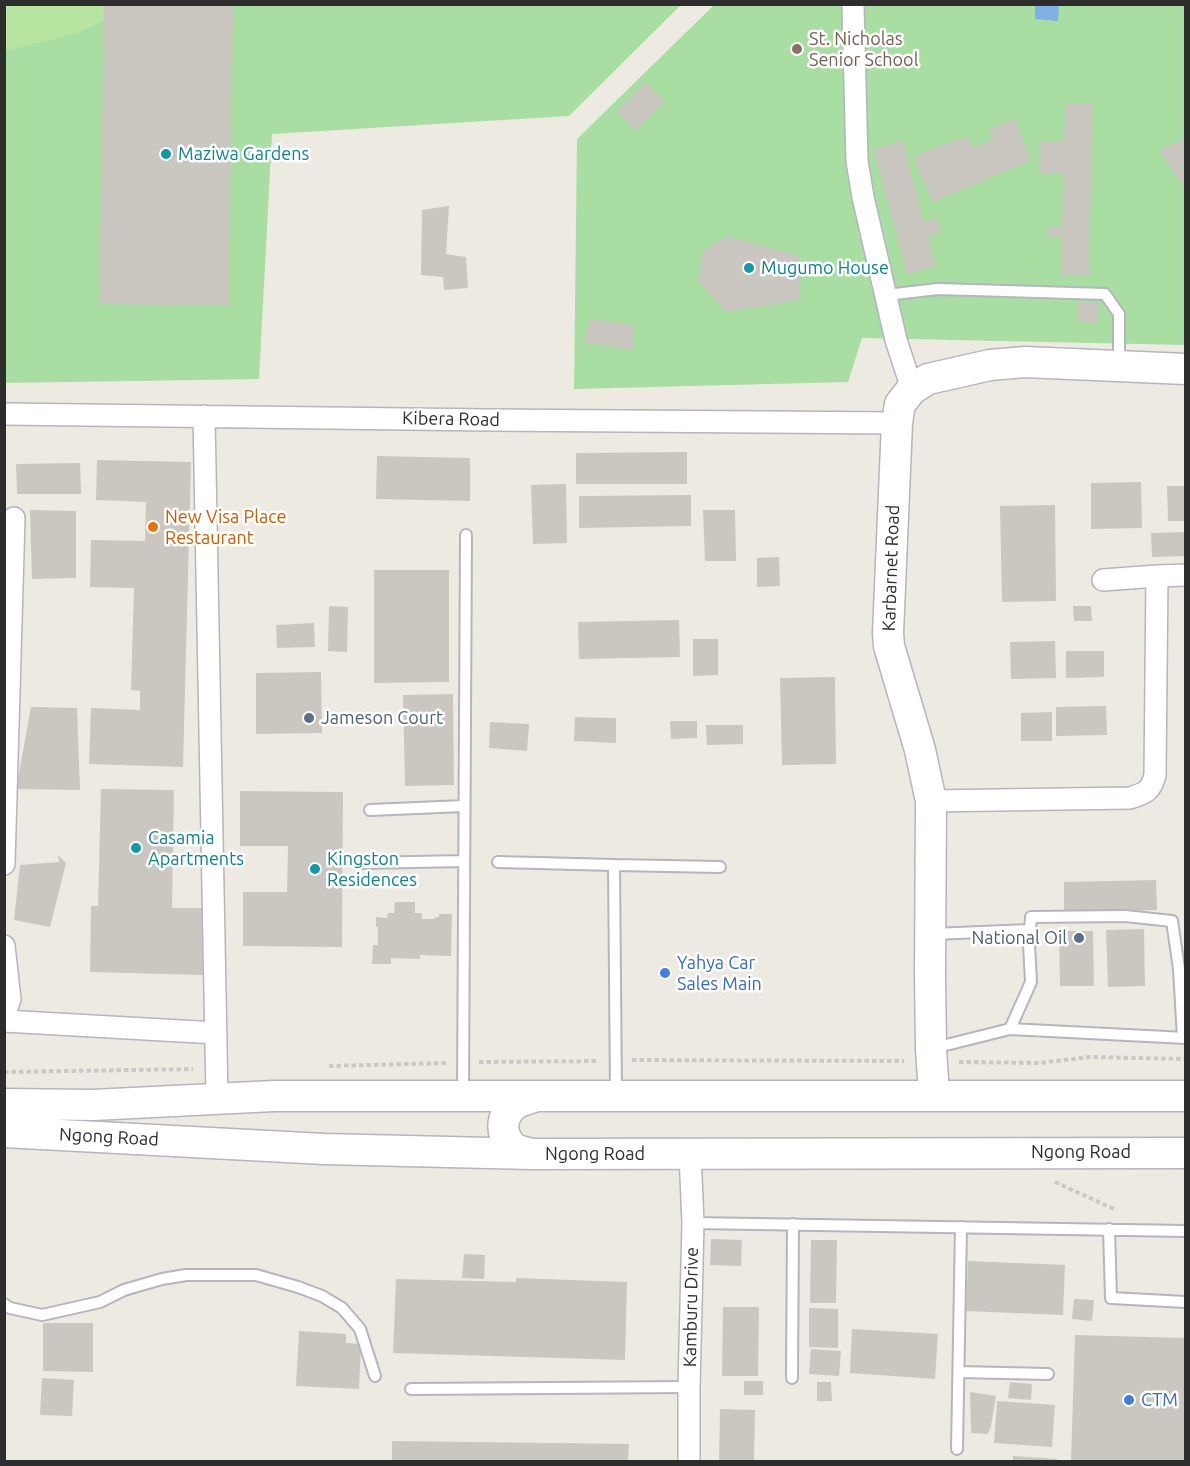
<!DOCTYPE html>
<style>
body{margin:0}
#map{position:relative;width:1190px;height:1466px;overflow:hidden;background:#edebe1;font-family:Ubuntu,sans-serif}
canvas{display:block}
.frame{position:absolute;inset:0;border:6px solid #2d2d2d;pointer-events:none}
</style>
<div id="map">
<canvas width="1190" height="1466"></canvas>
<div class="frame"></div>
</div>
<script>
const context = document.querySelector('canvas').getContext('2d');
context.lineJoin = 'round';
function paint(path, color) { context.fillStyle = color; context.fill(path, 'evenodd'); }
function trace(path, color, width, dash) { context.strokeStyle = color; context.lineWidth = width; context.lineCap = dash ? 'butt' : 'round'; context.setLineDash(dash || []); context.stroke(path); }
function drawText(font, color, halo, rows, align = 'center') {
  context.font = font + ' Ubuntu,sans-serif'; context.lineWidth = 5; context.setLineDash([]); context.textBaseline = 'middle'; context.strokeStyle = halo; context.fillStyle = color; for (const [text, x, y, turn = 0] of rows) {
    context.save(); context.translate(x, y); context.rotate((+turn || 0) * Math.PI / 180); context.textAlign = isNaN(turn) ? turn : align; if (halo) context.strokeText(text, 0, 0); context.fillText(text, 0, 0); context.restore();
  }
}
paint(new Path2D(`
 M4 5H681L569 116 272 134 259 379 5 383Z
 M714 5H1185V345L862 338 848 382 574 389 577 139Z`), '#a9dea3');
paint(new Path2D(`
 M4 5H135L78 33 5 51Z`), '#b7e4a0');
paint(new Path2D(`
 M1035 5H1059L1058 21 1035 19Z`), '#7fb1e4');
paint(new Path2D(`
 M104 4H233L229 306 99 304Z
 M645 82 665 101 636 131 617 111Z
 M1065 103 1093 104 1089 275H1061L1062 237H1047V227H1062L1064 174 1039 173 1040 141 1064 142Z
 M1015 119 1031 160 934 202 923 180 914 156 968 136 973 148 993 139 989 129Z
 M1186 138V180L1180 182 1159 150Z
 M903 141 924 222 936 218 941 232 928 236 936 266 907 274 874 149Z
 M449 206 446 254 466 257 468 288 444 290 443 277 421 275 422 210Z
 M727 236 799 256V300L726 312 698 280 703 251Z
 M1077 302 1099 303 1098 323 1077 322Z
 M590 319 633 325V350L584 342Z
 M687 452V484H576V453Z
 M377 456 470 458V501L376 499Z
 M97 460 191 462 183 767 89 764 91 708 140 710V691L131 690 134 588 90 587 91 540 145 541 146 502 96 500Z
 M80 463 81 494H17L16 464Z
 M1141 482 1142 528 1091 529V483Z
 M566 484 567 543 533 544 531 485Z
 M1167 486H1186V521H1168Z
 M691 495V526L579 528V496Z
 M1055 505 1056 601 1002 602 1000 506Z
 M30 510 76 511V578L32 579Z
 M703 510H735L736 561H705Z
 M1186 532V556L1152 557 1151 533Z
 M779 557 780 586 757 587V558Z
 M374 570H449V682L374 683Z
 M329 606 348 607 347 652 328 651Z
 M1073 606H1091L1092 621H1074Z
 M679 620 680 657 579 659 578 622Z
 M314 623 315 647 277 648 276 625Z
 M693 639H718V675L693 676Z
 M1055 641 1056 678 1011 679 1010 642Z
 M1066 651H1104V677L1066 678Z
 M321 672 322 733 256 734V673Z
 M835 677 836 764 782 765 780 678Z
 M453 694 454 785 405 786 403 695Z
 M1106 706 1107 735 1056 736V707Z
 M31 707 77 708 80 790 16 789Z
 M1052 712V741H1021V713Z
 M575 717 616 718V743L574 741Z
 M670 721H697V738L671 739Z
 M490 722 529 724 527 751 489 748Z
 M706 725H743V744L707 745Z
 M101 789 174 790 172 908H205L203 975 90 972 91 906H98Z
 M240 791 343 792 342 947 243 946V892H287L288 846H240Z
 M58 855 66 863 50 927 14 920 20 865 59 862Z
 M1156 880 1157 910 1064 912V882Z
 M395 902H415V913H422V919H434V918L439 917V914H452L451 956 420 955V959L391 958V964H372L373 945H378V927H376V917L387 918 388 913H394Z
 M1144 929 1145 986 1108 987 1106 930Z
 M1059 931H1093L1094 986H1060Z
 M711 1239 742 1240 741 1266 710 1265Z
 M811 1240H837L836 1303H810Z
 M464 1254 485 1255 484 1279 462 1278Z
 M968 1261 1065 1265 1063 1315 966 1311Z
 M516 1278 627 1282 625 1360 393 1353 396 1279 516 1282Z
 M1074 1299 1094 1300 1092 1321 1072 1319Z
 M723 1307H759L758 1376H722Z
 M809 1308 838 1309V1348L809 1347Z
 M43 1323H93V1372L43 1371Z
 M852 1329 938 1334 935 1379 850 1373Z
 M299 1331 346 1334V1343L361 1344 359 1389 296 1386Z
 M1075 1335 1186 1338V1462H1071Z
 M811 1349 841 1351 839 1376 809 1374Z
 M42 1378 74 1380 72 1416 40 1415Z
 M744 1381H763V1395H744Z
 M817 1382H831L832 1401H817Z
 M1010 1382 1032 1384 1031 1400 1008 1398Z
 M970 1392 996 1396 991 1426 988 1434 971 1433Z
 M997 1401 1055 1405 1052 1447 994 1443Z
 M720 1409 755 1410 754 1462H719Z
 M392 1441 629 1444 628 1462H392Z
 M1013 1456 1057 1459V1462H1013Z`), '#c9c7c0');
const lane = new Path2D(`
 M886 295 938 289 1105 294 1119 314V365
 M370 810 464 806
 M498 862 614 865 616 1093
 M362 863 464 861
 M614 865 720 867
 M933 934 1029 930
 M1010 1029 1031 982 1029 944 1031 917 1125 916 1172 921 1179 969 1183 1038
 M934 1048 1010 1029 1186 1038
 M463 1093 466 535
 M693 1223 1186 1231
 M1109 1229 1111 1298 1186 1302
 M4 1304 10 1308 42 1315 100 1302 124 1290 162 1279 186 1275H256L298 1287 322 1296 342 1308 360 1329 375 1376
 M959 1372 1048 1374
 M792 1378 793 1224
 M411 1389 689 1387
 M957 1449 961 1227`);
const street = new Path2D(`
 M853 6 857 161 863 197 896 340 912 389
 M4 414 488 420 897 423
 M204 416 217 1099
 M1103 580 1157 576 1186 575
 M931 801 1130 798C1146 793 1151 791 1155 775L1157 576
 M4 864 14 518
 M4 946 10 999 4 1017
 M4 1021 216 1033
 M689 1462V1387L693 1223 690 1153`);
const secondary = new Path2D(`
 M934 1095 931 1049 930 973 931 801 920 750 889 646 888 633 897 423 900 404 912 389 928 379 990 365 1025 362 1186 369
 M4 1104 93 1105 274 1096H1186
 M4 1132 324 1149 531 1154 1186 1153
 M531 1154C526 1152 517 1151 513 1147 498 1134 501 1111 519 1102 524 1100 531 1098 537 1096`);
trace(lane, '#b5b4bf', 14);
trace(street, '#b5b4bf', 24);
trace(secondary, '#b5b4bf', 33);
trace(new Path2D(`
 M632 1060 904 1061
 M479 1062 598 1061
 M959 1062 1039 1063 1090 1057 1185 1059
 M329 1066 448 1063
 M4 1072 193 1069
 M1055 1182 1116 1210`), '#c8c8c8', 4, [4.5, 3]);
trace(lane, '#fff', 10);
trace(street, '#fff', 21);
trace(secondary, '#fff', 30);
for (const [x, y, r, color] of [
 [797,49,6,"#8d6e63"],
 [166,154,6,"#0f9aa8"],
 [749,268,6,"#0f9aa8"],
 [153,527,6,"#e8710a"],
 [309,718,6,"#5c6f8a"],
 [136,848,6,"#0f9aa8"],
 [315,869,6,"#0f9aa8"],
 [1079,938,6,"#5c6f8a"],
 [665,973,6,"#3f7fe0"],
 [1129,1400,6,"#3f7fe0"]
]) { const dot = new Path2D(); dot.arc(x, y, r, 0, 2 * Math.PI); context.fillStyle = color; context.fill(dot); trace(dot, '#fff', 2); }
drawText('18px', '#785e54', '#fff', [
 ["St. Nicholas",809,39],
 ["Senior School",809,60]
], 'left');
drawText('18px', '#0d838f', '#fff', [
 ["Maziwa Gardens",178,154],
 ["Mugumo House",761,268],
 ["Casamia",148,838],
 ["Apartments",148,859],
 ["Kingston",327,859],
 ["Residences",327,880]
], 'left');
drawText('18px', '#2d2d2d', '#fff', [
 ["Kibera Road",451,419,1],
 ["Karbarnet Road",891,568,-88],
 ["Ngong Road",109,1137,3],
 ["Ngong Road",1081,1152],
 ["Ngong Road",595,1154],
 ["Kamburu Drive",691,1307,-89]
]);
drawText('18px', '#c56008', '#fff', [
 ["New Visa Place",165,517],
 ["Restaurant",165,538]
], 'left');
drawText('18px', '#4e5e75', '#fff', [
 ["Jameson Court",321,718],
 ["National Oil",1067,938,"right"]
], 'left');
drawText('18px', '#366cbe', '#fff', [
 ["Yahya Car",677,963],
 ["Sales Main",677,984],
 ["CTM",1141,1400]
], 'left');
</script>
